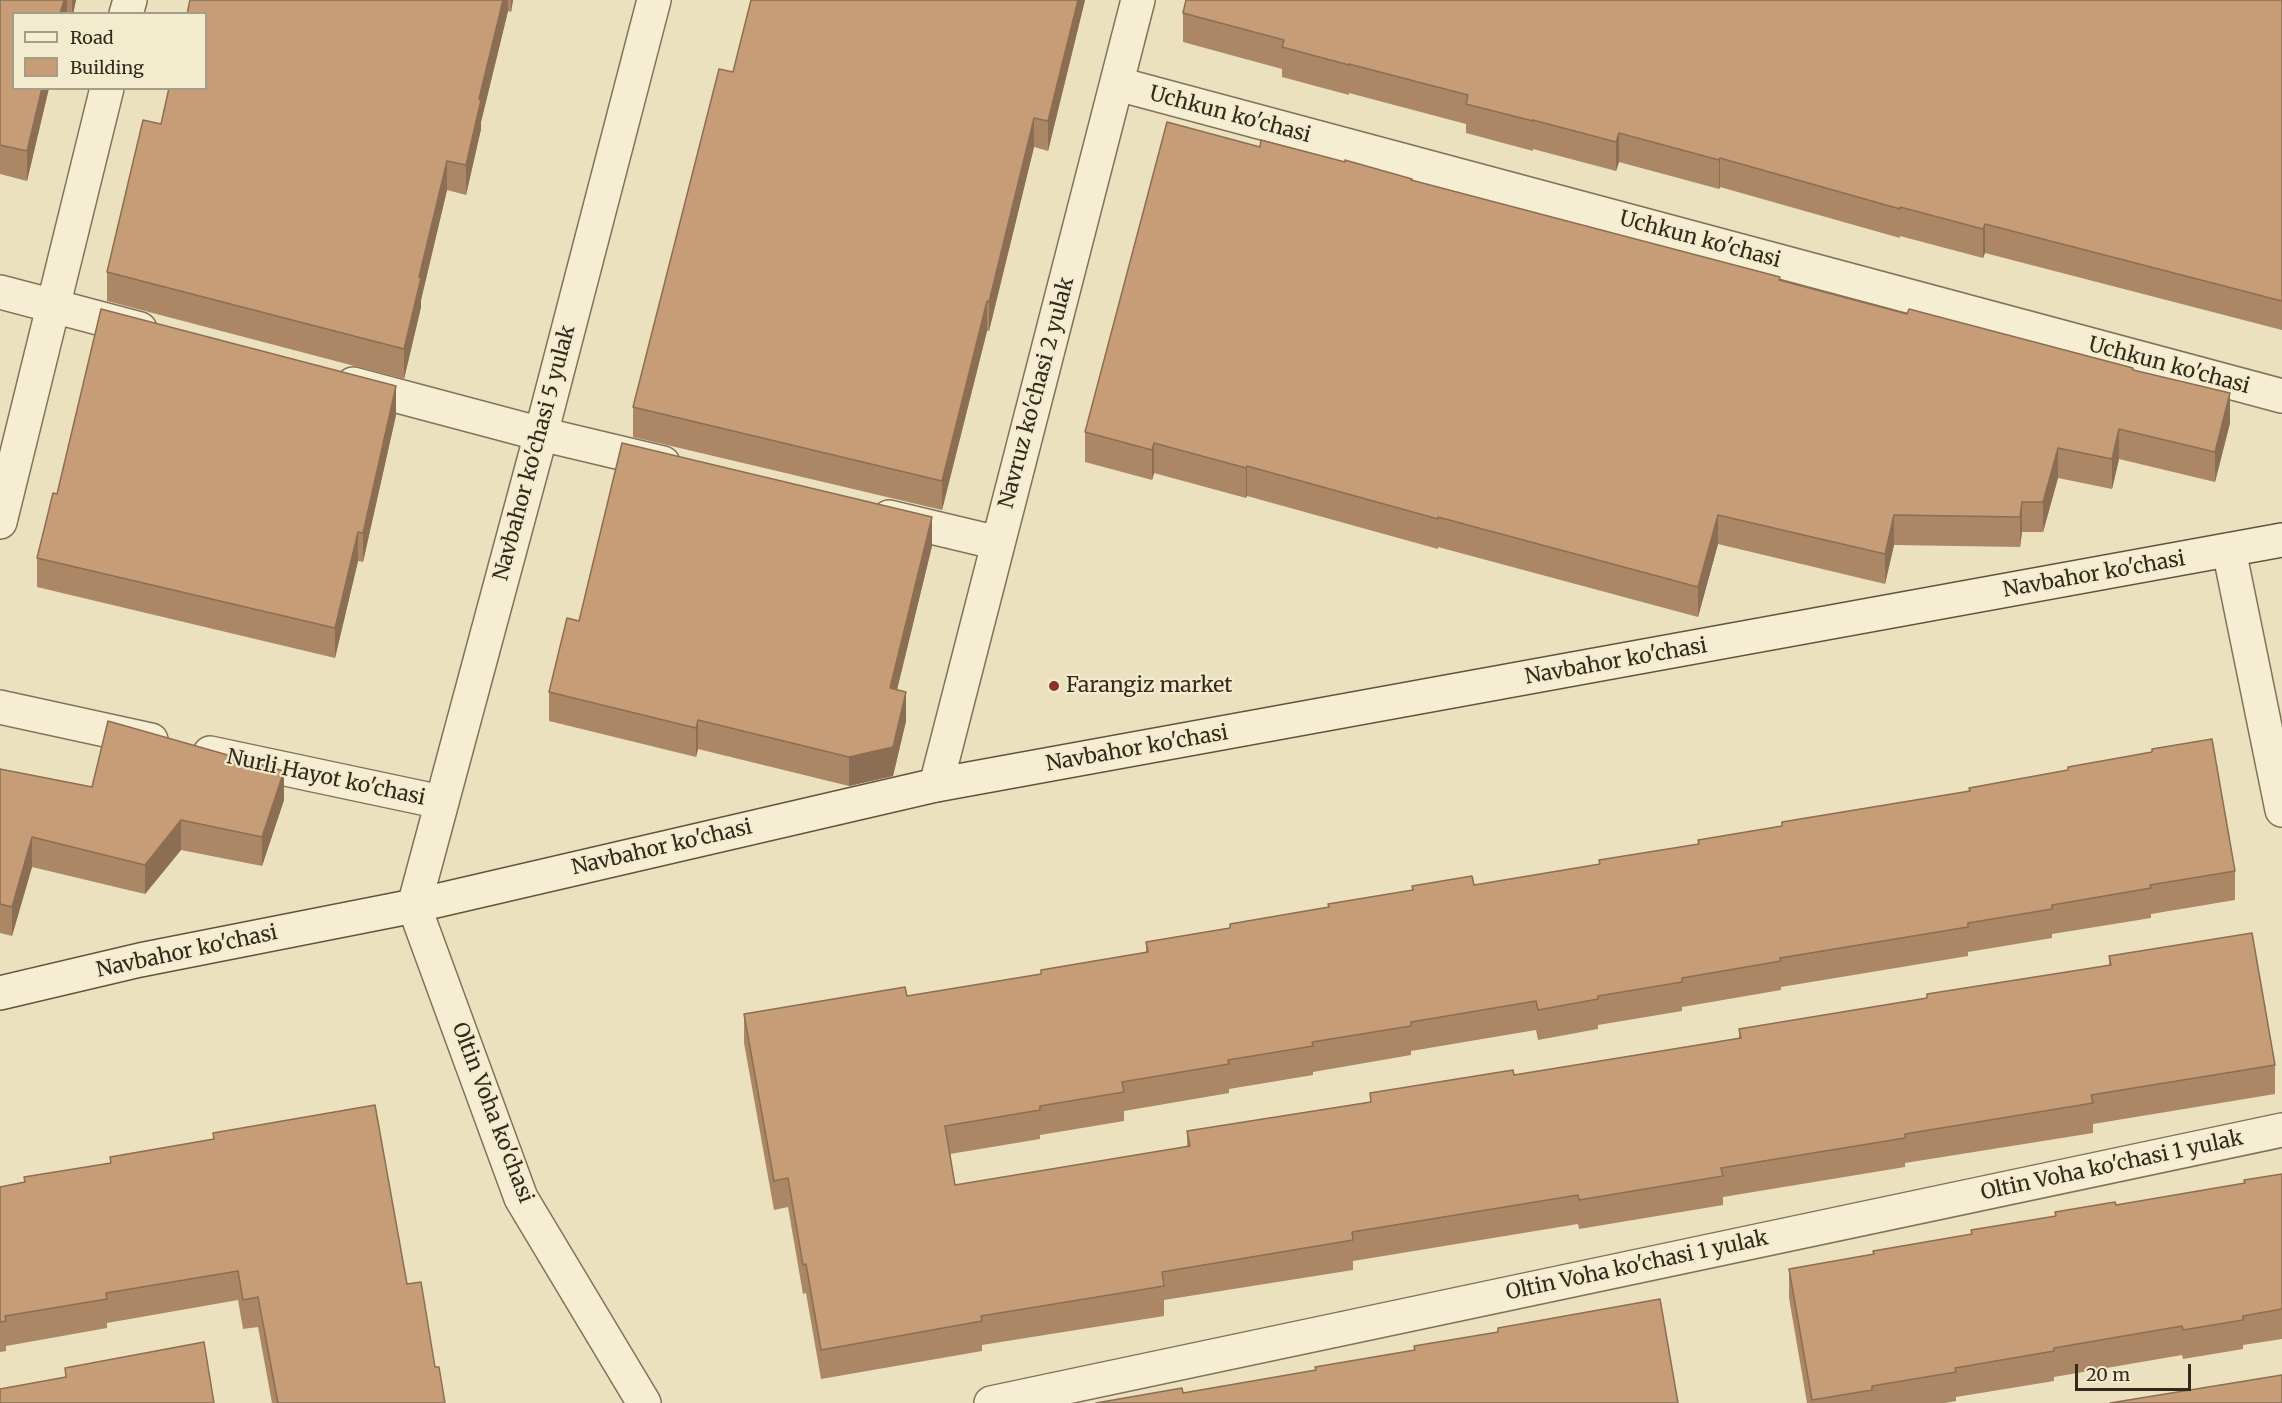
<!DOCTYPE html>
<style>
body{margin:0}
#map{position:relative;width:2282px;height:1403px;overflow:hidden;background:#ebe1bf;font-family:Merriweather,serif}
canvas{display:block}
.legend{position:absolute;left:12px;top:12px;width:195px;height:78px;box-sizing:border-box;background:#f3ebce;border:2px solid #a69d87;margin:0;padding:8px 10px;list-style:none;font-size:18px;color:#33291c}
.legend li{display:flex;align-items:center;gap:12px;height:30px}
.legend b{width:30px;border:2px solid #a69d87}
.scale{position:absolute;left:2075px;top:1364px;width:116px;height:27px;box-sizing:border-box;border:3px solid #33291c;border-top:0;padding-left:8px;font-size:18px;line-height:21px;white-space:nowrap;color:#33291c;-webkit-text-stroke:4px #f3ebce;paint-order:stroke}
</style>
<div id="map">
<canvas width="2282" height="1403"></canvas>
<ul class="legend">
<li><b style="height:8px;background:#f6eed2"></b>Road</li>
<li><b style="height:16px;background:#c79d77"></b>Building</li>
</ul>
<div class="scale">20 m</div>
</div>
<script>
const context = document.querySelector('canvas').getContext('2d');
context.lineJoin = 'round';
function trace(path, color, width, dash) { context.strokeStyle = color; context.lineWidth = width; context.lineCap = dash ? 'butt' : 'round'; context.setLineDash(dash || []); context.stroke(path); }
function paint(path, color) { context.fillStyle = color; context.fill(path, 'evenodd'); }
function drawText(font, color, halo, rows, align = 'center') {
  context.font = font + ' Merriweather,serif'; context.lineWidth = 4.5; context.setLineDash([]); context.textBaseline = 'middle'; context.strokeStyle = halo; context.fillStyle = color; for (const [text, x, y, turn = 0] of rows) {
    context.save(); context.translate(x, y); context.rotate((+turn || 0) * Math.PI / 180); context.textAlign = isNaN(turn) ? turn : align; if (halo) context.strokeText(text, 0, 0); context.fillText(text, 0, 0); context.restore();
  }
}
const minor = new Path2D(`
 M126 14 130 0
 M1118 84 2282 396
 M0 292 140 329
 M353 384 541 434 663 463
 M889 517 998 543
 M0 522 107 88
 M2229 550 2282 810
 M0 707 151 740
 M210 753 441 802
 M936 785 1138 0
 M644 1403 521 1198 414 906 541 434 654 0
 M991 1403 2282 1130`);
const secondary = new Path2D(`
 M0 993 140 960 414 906 936 785 2282 540`);
trace(minor, '#827259', 36);
trace(secondary, '#64533c', 36);
trace(minor, '#f6eed2', 33);
trace(secondary, '#f6eed2', 33);
paint(new Path2D(`
 M0 0H76L73 14H14V88H49L27 181 0 174Z
 M190 0H513L511 12 508 11 481 122V129L466 195 447 190 421 300V307L404 379 107 301V272L161 124Z
 M1085 0 1048 151 1034 147 989 331H987L942 510 633 437V407L733 72Z
 M2282 0V330L1985 253 1983 258 1900 236V238L1720 187 1719 189 1619 162 1616 171 1533 149V151L1466 133V124L1349 93V95L1282 77V69L1183 42V13Z
 M1260 147 1345 162 1907 314 2133 370 2230 423 2215 482 2119 459 2112 489 2058 478 2043 532H2022L2020 547 1894 545 1885 584 1718 544 1698 617 1438 547V549L1247 496 1246 498 1154 473 1152 480 1085 462V432Z
 M396 415 363 562 358 561 335 658 37 587V558L57 494Z
 M932 546 897 690 906 721 893 776 849 786 698 749 696 757 549 721V692L579 621Z
 M2152 749 2235 871V900L2151 914V918L2052 934V938L1968 952V956L1781 987V990L1682 1007V1011L1598 1025V1029L1538 1040 1536 1030 1411 1051V1055L1313 1072V1075L1229 1089V1093L1124 1111V1121L1040 1135V1139L950 1154 955 1185 1187 1147V1131L1370 1102V1093L1514 1075 1739 1038V1029L1927 998V994L2109 965V956L2275 1065V1094L2093 1124V1133L1905 1163V1167L1723 1197V1205L1579 1229 1578 1224 1353 1261V1270L1164 1300V1316L982 1345V1351L821 1379 806 1293 803 1294 788 1207 774 1210 744 1043V1014L907 996 1041 974V970L1146 952V942L1230 928V924L1328 908V904L1412 890V886L1474 885 1599 864V860L1698 844V840L1782 826V822L1969 791V788L2068 770V767L2152 753Z
 M0 769 92 787 284 800 262 866 181 850 145 894 32 867 12 936 0 933Z
 M213 1133 407 1284 435 1367 445 1403H272L258 1327 243 1329 238 1300 107 1323V1328L6 1346V1351L0 1352V1187L24 1183V1177L110 1163V1157L213 1139Z
 M2282 1174V1339L2243 1345V1349L2183 1359 2182 1355 2054 1377V1381L1956 1397V1401L1945 1403H1807L1789 1298V1269L1873 1254V1251L1971 1234V1230L2055 1216V1212L2116 1205 2244 1184V1180Z`), '#ab8766');
paint(new Path2D(`
 M64 0H67V14H60Z
 M72 0H76L73 14H72Z
 M503 0H508V11L481 122V129L466 195V165L479 99Z
 M511 0H513L511 12Z
 M1078 0H1085L1048 151V121Z
 M42 88H49L27 181V151Z
 M1034 118V147L989 331V302Z
 M1619 133V162L1616 171V142Z
 M1720 158V187L1719 189V160Z
 M447 161V190L421 300V307L404 379V349L419 277Z
 M1985 224V253L1983 258V229Z
 M987 301V331L942 510V481Z
 M396 386V415L363 562V533Z
 M2230 393V423L2215 482V452Z
 M2119 429V459L2112 489V459Z
 M1154 443V473L1152 480V450Z
 M2058 448V478L2043 532V502Z
 M1247 466V496L1246 498V468Z
 M2022 502V532L2020 547V517Z
 M1718 515V544L1698 617V587Z
 M1894 515V545L1885 584V554Z
 M932 517V546L890 718V688Z
 M358 532V561L335 658V628Z
 M906 692V721L893 776 849 786V757Z
 M698 720V749L696 757V728Z
 M284 771V800L262 866V837Z
 M181 820V850L145 894V865Z
 M32 837V867L12 936V907Z`), '#8b6e53');
const building = new Path2D(`
 M0 0H64L60 14H14V88H42L27 151 0 145Z
 M190 0H503L479 99 481 100 466 165 447 161 419 277 421 278 404 349 107 272 143 120 161 124 169 88H206V14H187Z
 M751 0H1078L1048 121 1034 118 989 302 987 301 942 481 633 407 719 69 733 72Z
 M1186 0H2282V301L1985 224 1983 229 1900 207V209L1720 158 1719 160 1619 133 1616 142 1533 120V121L1466 104 1468 95 1349 64V65L1282 47 1284 40 1183 13Z
 M1167 122 1260 147 1261 140 1345 162V160L1412 179 1411 180 1780 277 1779 280 1907 314 1909 309 2133 368V370L2230 393 2215 452 2119 429 2112 459 2058 448 2043 502H2022L2020 517 1894 515 1885 554 1718 515 1698 587 1438 517V519L1247 466 1246 468 1154 443 1152 450 1085 432Z
 M101 309 396 386 363 533 358 532 335 628 37 558 53 493 57 494Z
 M622 443 932 517 890 688 906 692 893 747 849 757 698 720 696 728 549 692 567 618 579 621Z
 M108 721 284 771 262 837 181 820 145 865 32 837 12 907 0 904V769L92 787Z
 M2212 739 2235 871 2150 885 2151 888 2052 905V909L1968 923V927L1780 958 1781 961 1682 978V982L1598 996V999L1538 1010 1536 1001 1411 1022V1026L1312 1042 1313 1046 1228 1060 1229 1064 1122 1082 1124 1092 1040 1106V1110L945 1126 955 1185 1190 1146 1187 1131 1371 1102 1370 1093 1513 1070 1514 1075 1741 1038 1739 1029 1927 998V994L2111 965 2109 956 2252 933 2275 1065 2091 1095 2093 1103 1905 1134V1138L1721 1168 1723 1176 1579 1200 1578 1195 1352 1232 1353 1240 1162 1272 1164 1286 981 1316 982 1321 821 1350 806 1264 803 1265 788 1178 774 1181 744 1014 905 987 907 996 1041 974V970L1148 952 1146 942 1230 928V924L1329 907 1328 904 1413 890 1412 886 1472 876 1474 885 1600 864 1599 860 1699 844 1698 840 1782 826V822L1970 791 1969 788 2068 770V767L2152 752V749Z
 M375 1105 407 1284 421 1282 435 1367H439L445 1403H278L258 1297 243 1300 238 1271 106 1293 107 1299 5 1316 6 1321 0 1322V1187L25 1182 24 1177 111 1163 110 1157 214 1139 213 1133Z
 M2282 1174V1309L2243 1316V1320L2183 1330 2182 1326 2054 1348V1351L1955 1368 1956 1372 1872 1386V1390L1812 1400 1789 1269 1874 1254 1873 1251 1972 1234 1971 1230 2056 1216 2055 1212 2115 1202 2116 1205 2245 1183 2244 1180Z
 M1660 1299 1678 1403H1096L1182 1388 1183 1393 1316 1370 1315 1367 1415 1350 1414 1346 1498 1332V1328Z
 M204 1342 214 1403H0V1389L66 1377 65 1368Z
 M2282 1375V1403H2110Z`);
paint(building, '#c79d77');
trace(building, '#8b6e53', 1.5);
for (const [x, y, r, color] of [
 [1054,686,6,"#8e312c"]
]) { const dot = new Path2D(); dot.arc(x, y, r, 0, 2 * Math.PI); context.fillStyle = color; context.fill(dot); trace(dot, '#f3ebce', 2); }
drawText('21px', '#33291c', '#f3ebce', [
 ["Uchkun ko'chasi",1230,115,15],
 ["Uchkun ko'chasi",1700,240,15],
 ["Uchkun ko'chasi",2169,366,15],
 ["Navruz ko'chasi 2 yulak",1037,393,-75],
 ["Navbahor ko'chasi 5 yulak",535,453,-75],
 ["Navbahor ko'chasi",2094,575,-10],
 ["Navbahor ko'chasi",1616,662,-10],
 ["Navbahor ko'chasi",1137,749,-10],
 ["Nurli Hayot ko'chasi",326,778,12],
 ["Navbahor ko'chasi",662,848,-13],
 ["Navbahor ko'chasi",187,952,-12],
 ["Oltin Voha ko'chasi",492,1113,69],
 ["Oltin Voha ko'chasi 1 yulak",2112,1166,-12],
 ["Oltin Voha ko'chasi 1 yulak",1637,1266,-12]
]);
drawText('21px', '#33291c', '#f3ebce', [
 ["Farangiz market",1066,686]
], 'left');
</script>
